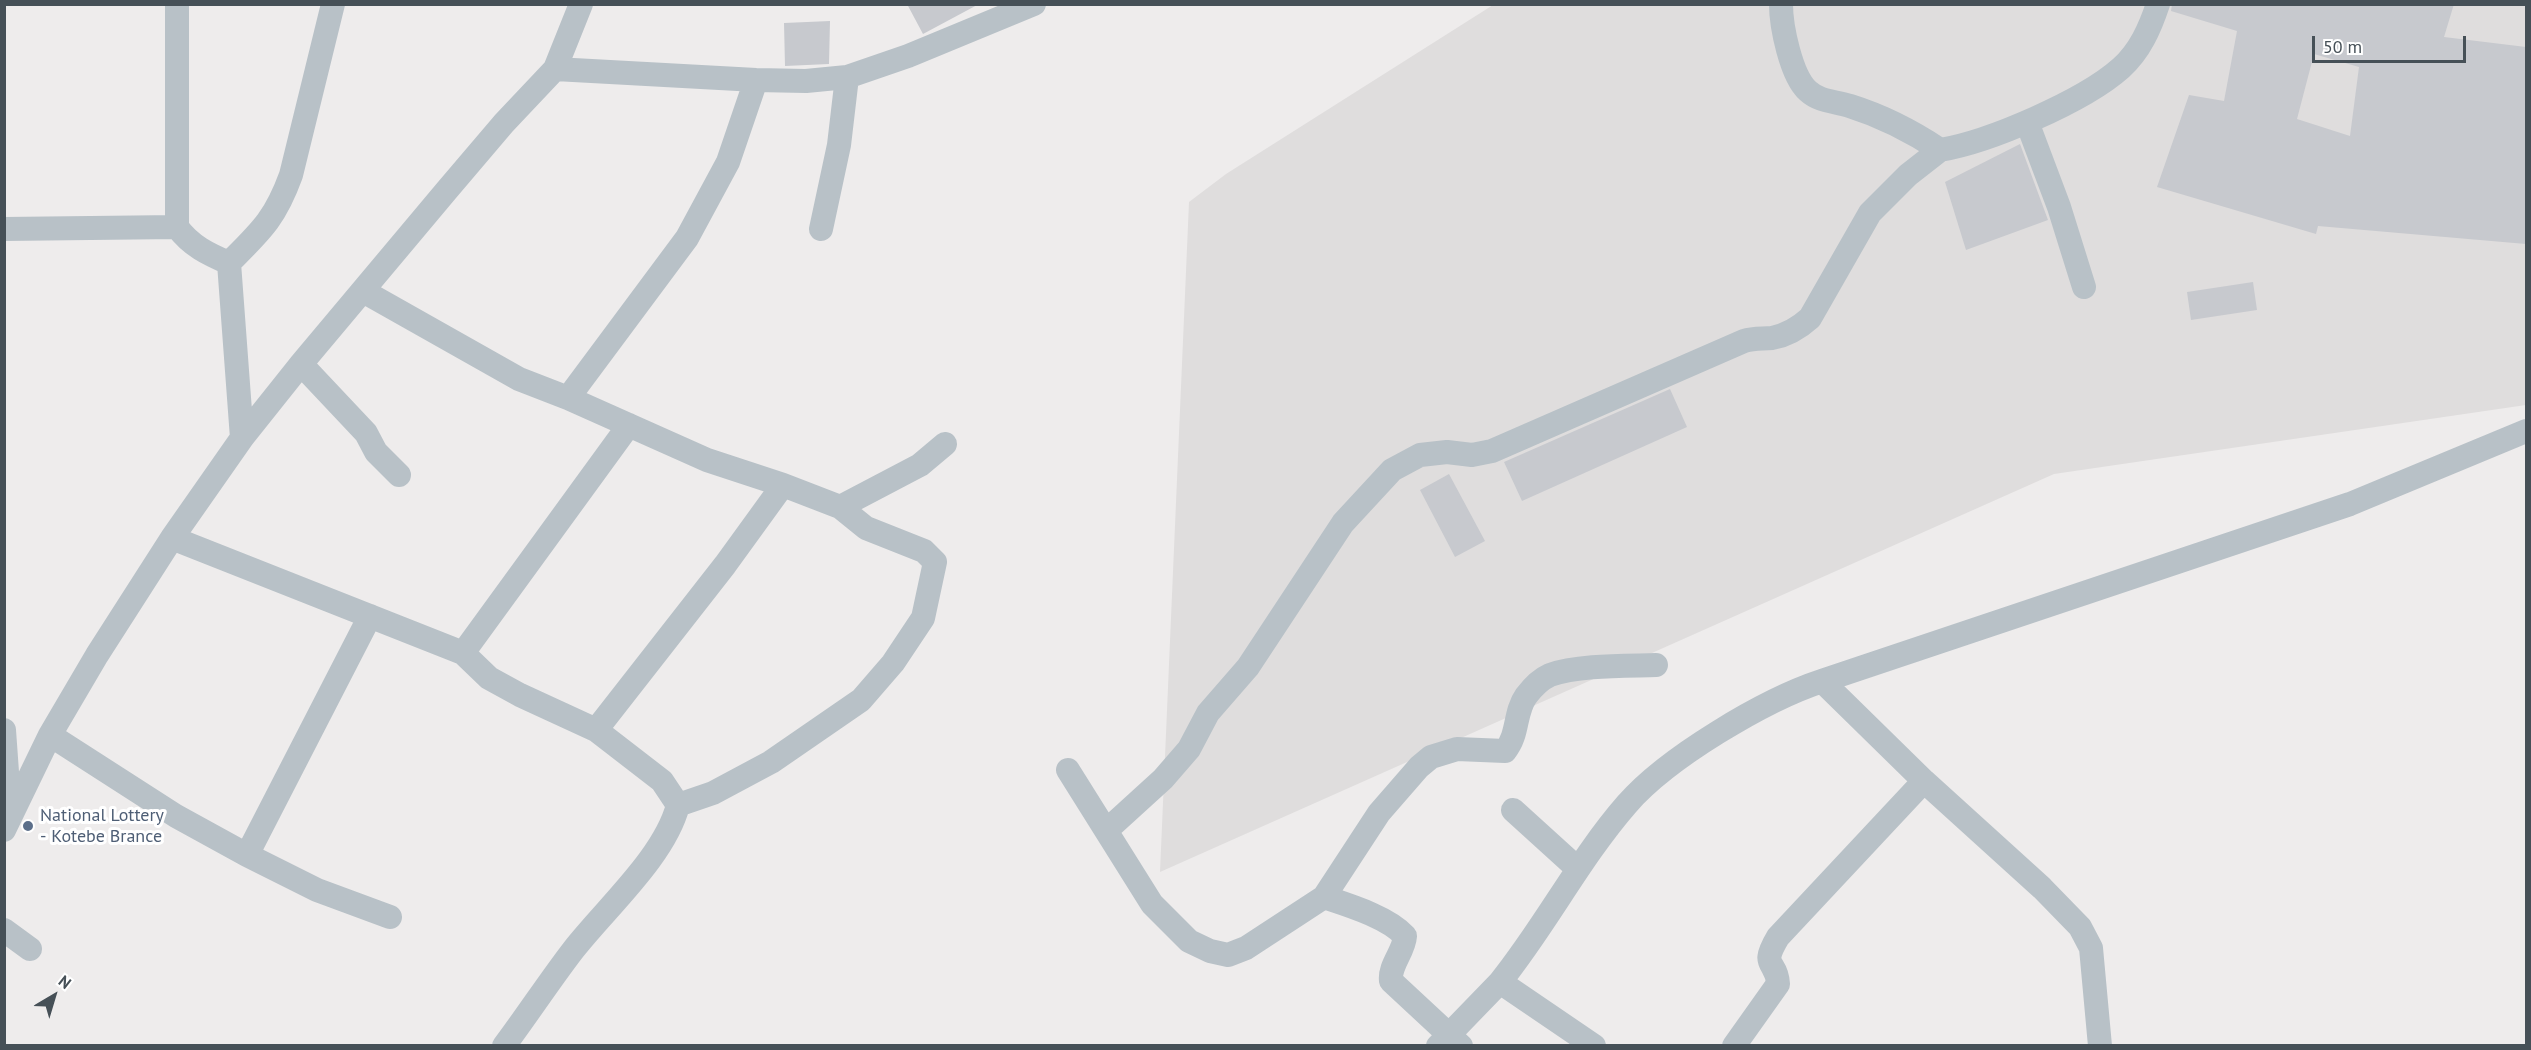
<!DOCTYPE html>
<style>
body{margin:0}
#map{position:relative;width:2531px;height:1050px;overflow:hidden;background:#eeecec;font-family:"PT Sans",sans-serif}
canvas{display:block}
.frame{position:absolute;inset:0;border:6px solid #465057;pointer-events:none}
.north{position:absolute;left:24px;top:966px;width:60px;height:60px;-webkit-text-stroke:4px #fff;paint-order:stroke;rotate:38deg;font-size:16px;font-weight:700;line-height:24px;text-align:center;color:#465057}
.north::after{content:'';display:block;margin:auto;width:21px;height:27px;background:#465057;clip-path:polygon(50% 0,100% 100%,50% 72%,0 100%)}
.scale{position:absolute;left:2312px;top:36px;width:154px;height:27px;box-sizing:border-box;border:3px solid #465057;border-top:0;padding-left:8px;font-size:18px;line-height:21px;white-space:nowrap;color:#465057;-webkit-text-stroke:4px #fff;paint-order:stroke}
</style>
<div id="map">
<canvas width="2531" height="1050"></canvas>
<div class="frame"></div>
<div class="north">N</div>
<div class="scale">50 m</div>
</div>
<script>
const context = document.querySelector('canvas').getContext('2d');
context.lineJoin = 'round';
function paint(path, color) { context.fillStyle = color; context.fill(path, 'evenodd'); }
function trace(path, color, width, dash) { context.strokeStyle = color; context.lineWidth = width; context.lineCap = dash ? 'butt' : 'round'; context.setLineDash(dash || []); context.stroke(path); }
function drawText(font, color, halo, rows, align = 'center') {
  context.font = font + ' "PT Sans",sans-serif'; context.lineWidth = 6; context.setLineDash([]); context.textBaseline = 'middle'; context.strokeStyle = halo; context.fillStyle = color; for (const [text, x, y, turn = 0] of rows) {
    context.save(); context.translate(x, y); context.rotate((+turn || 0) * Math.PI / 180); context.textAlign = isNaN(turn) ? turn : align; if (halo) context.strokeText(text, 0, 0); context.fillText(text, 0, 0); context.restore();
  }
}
paint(new Path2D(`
 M1493 5H2526V405L2054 474 1160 872 1189 202 1226 174Z`), '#dfdddd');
paint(new Path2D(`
 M907 4H979L923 34Z
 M2172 4H2454L2444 37 2526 47V244L2318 226 2316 234 2157 187 2189 95 2224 101 2237 31 2171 11ZM2314 54 2359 67 2350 136 2297 119Z
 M830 21 829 64 785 66 784 23Z
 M2020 144 2048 220 1966 250 1945 182Z
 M2253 282 2257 310 2191 320 2187 292Z
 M1670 389 1687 427 1522 501 1504 462Z
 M1449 474 1485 541 1455 557 1420 490Z`), '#c7c9ce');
trace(new Path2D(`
 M1781 4C1781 26 1791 76 1808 91 1820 102 1835 101 1850 106 1882 116 1913 132 1940 150 1989 142 2084 101 2121 68 2140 51 2150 28 2158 4
 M555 69 581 4
 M2027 122 2059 207 2084 287
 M177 227C191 246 208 254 229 263L242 438
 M4 229 177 227V4
 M821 229 839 145 847 77
 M229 263C261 231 275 219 291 175L333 4
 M363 291 519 379 568 398 687 238 728 162 756 80
 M301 364 366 433 376 452 399 475
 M568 398 707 460 783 485 840 507 866 528 924 551 935 562 923 618 893 663 861 700 771 762 713 793 678 805
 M840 507 920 465 945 444
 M172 538 463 653 489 678 520 695 596 730 725 565 783 485
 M463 653 629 425
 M1822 681 2350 504 2526 431
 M4 730 10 814
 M50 735 176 816 247 855 370 616
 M1068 770 1152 904 1189 941 1210 951 1228 955 1246 948 1324 897 1379 813 1419 767 1431 757 1457 749 1505 751C1519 734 1514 713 1526 696 1532 688 1541 679 1550 675 1578 665 1626 666 1656 665
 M1513 810 1578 869
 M4 830 50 735 97 655 172 538 242 438 301 364 447 190 504 123 555 69 756 80 806 81 847 77 908 56 1034 4
 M1107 830 1163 779 1189 749 1208 713 1248 667 1343 523 1392 470 1420 455 1447 452 1472 455 1492 451 1744 341C1754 338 1762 339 1772 338 1788 335 1799 328 1810 318L1870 213 1908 175 1940 150
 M247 855 317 890 390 917
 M1324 897C1348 905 1388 917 1405 936 1404 952 1389 965 1391 981L1461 1046
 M4 930 30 949
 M504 1046C528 1014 550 980 574 949 607 907 665 856 678 805L662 781 596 730
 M1438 1046 1500 982
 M1594 1046 1500 982C1546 925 1579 859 1627 804 1667 758 1764 700 1822 681L1924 781 2042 888 2080 927 2091 948 2100 1046
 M1734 1046 1778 984C1777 959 1759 969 1778 937L1924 781`), '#b8c1c7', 24);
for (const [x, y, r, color] of [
 [28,826,6,"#5c6f8a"]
]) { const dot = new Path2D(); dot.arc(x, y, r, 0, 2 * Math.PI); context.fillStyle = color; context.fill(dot); trace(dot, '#fff', 2); }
drawText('18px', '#4e5e75', '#fff', [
 ["National Lottery",40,816],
 ["- Kotebe Brance",40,837]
], 'left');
</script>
